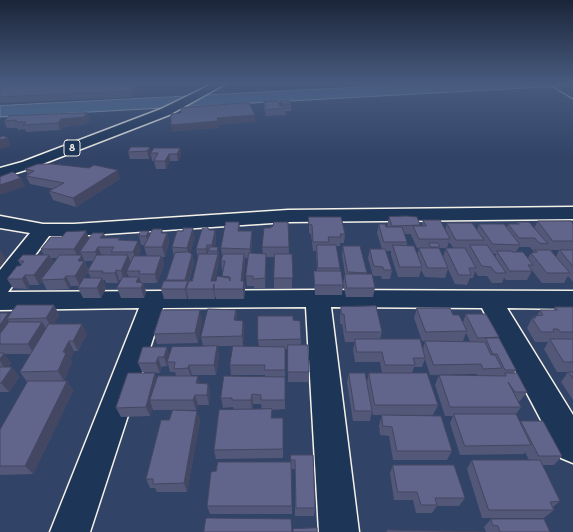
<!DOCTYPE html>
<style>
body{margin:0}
canvas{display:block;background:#314367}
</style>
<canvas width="573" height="532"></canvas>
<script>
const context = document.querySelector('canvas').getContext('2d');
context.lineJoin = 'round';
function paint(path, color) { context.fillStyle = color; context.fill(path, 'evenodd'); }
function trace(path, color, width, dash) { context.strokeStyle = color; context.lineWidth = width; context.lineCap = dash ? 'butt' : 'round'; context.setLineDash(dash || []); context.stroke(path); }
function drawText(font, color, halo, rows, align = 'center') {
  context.font = font + ' Mali,sans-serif'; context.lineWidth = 3; context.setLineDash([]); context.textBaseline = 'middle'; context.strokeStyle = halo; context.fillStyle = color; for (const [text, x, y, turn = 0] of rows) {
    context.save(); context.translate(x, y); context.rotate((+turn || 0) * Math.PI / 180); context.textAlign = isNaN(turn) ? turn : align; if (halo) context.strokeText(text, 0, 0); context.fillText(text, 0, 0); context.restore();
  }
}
const water = new Path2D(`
 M439 83H573L561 86 0 117V106Z`);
paint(water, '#4c6b91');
trace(water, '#8fa1b4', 1);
paint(new Path2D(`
 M545 83H548L573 98V100Z`), '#8fa1b4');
const minor = new Path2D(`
 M573 207V219L288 222 74 236H49L8 292H6L318 290 573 291V309L507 308 573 415V463L561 458 482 308 331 307 359 532H319L306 307 163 308 90 532H50L139 308 0 310V270L30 233 0 228V216L43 224H74L288 210Z`);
const primary = new Path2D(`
 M214 83H227L169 115 32 168 0 178V168L22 162 161 109Z`);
trace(minor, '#f4f1e8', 3);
trace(primary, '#f4f1e8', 3);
paint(minor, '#1d3557');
paint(primary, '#1d3557');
paint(new Path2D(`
 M0 83H138V86L133 97 0 103Z
 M281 101 291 104V111H286V115L266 116 264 108V102L280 106H281Z
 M87 113 90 120 86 124 63 127 60 130 26 132 25 129 18 130 17 128H7L4 121Z
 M131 147 151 152 180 148 181 156 178 161H170L166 169H156L154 161H152L151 155 149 159H130L128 152Z
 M25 169 120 179 76 207 53 200 49 191 54 189 30 184 26 176 28 175Z
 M309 217 345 234 344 243H340V246H336L340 268V271L343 285 342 295H315L314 281V271H317L316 251H313L311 234 309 233Z
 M389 217 420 225V226H422L423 220 445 230 447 223 477 230 479 224 507 227 508 224H516L517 222 534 228 538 221 573 224V282L568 276 564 283H542L531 269 532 271 527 280H506L504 278 502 283H492L487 276H478L475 271 473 278H470L467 285 455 284 448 269 445 278 425 277 421 270 419 277H398L391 255V251H386L392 270 390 279H382L381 276H373L368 258 370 249H382L377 233 379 224 386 227H388L387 226ZM404 234H411V235L417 248H419L417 255 407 245V242ZM449 242 452 246 453 248H447ZM519 247H530L534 252V253H531L528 258 516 252ZM439 248H446L443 257 439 250ZM551 250H559L556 257ZM493 254H496L495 257Z
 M239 222 240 231 252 240 251 253 263 254 262 247 270 228 288 222 289 254H292V288H274V257H266L265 288H254V286H247L246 276 248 258H245V263L243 281H244L245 290 244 299H216L215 296V299H188V297L187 299H164L161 289 166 281V280L174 257 172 247 195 237 190 253 192 254 194 264 189 281H192L198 258 196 249 209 230H215L216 239 215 247H218L219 256V263L215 281 222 277 223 271 222 270 221 261 222 257 221 248Z
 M162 229 163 233H167L169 242 165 257H162L164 265 157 283H143L146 292 144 298H121L117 288 121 280H119L118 283H106L105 280H103L106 288 101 298H83L78 288 80 286H71L69 289 47 290 42 281 39 285H30L27 289 13 288 7 279 21 265 18 261 44 255 41 249 62 237 86 231 89 239 106 238 120 240 141 250 138 256H147L144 247 145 245H141L139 236 150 235ZM51 258H57L54 263ZM85 261H93L88 270 86 265ZM88 272 91 278H84ZM127 273 129 277H126Z
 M343 246 367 273V274L375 288 373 297H346L343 284 345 274 342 255Z
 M54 305 59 315 54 324 87 334 78 351H74L70 359 72 362 64 381H67L73 391 33 474 0 475V430L28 382H27L20 372 31 354H4L11 363 8 367H12L19 377 9 392H0V313L10 315Z
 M341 307 382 332 380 339 423 349 425 341H422L414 318 417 308 453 315 463 322 466 314 499 337 498 338 516 370 514 373 527 392 520 401H518L521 407 516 414 520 422 521 421 562 456 554 465H542L560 501 553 507 554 510 544 518H482L467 469 472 460H529L525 452 524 454 460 455 450 423 453 416H445L435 385 439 375H477L476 374 430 375 425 359 422 367H414L412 373 438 405 433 415H373L372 411 370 421H353L347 382 349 373 367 382 369 373H382L380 362H355L353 349 355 342H345L342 324H340V317ZM466 333 470 341H429H463Z
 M555 307H573V400L561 382 568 372H557L544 349 550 339H552H550L548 342H535L527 328 532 318H533L535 316H537L540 310H554Z
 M236 310 237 320 243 321 244 330 243 346H203L201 337Z
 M202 320 198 343 157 344 154 334Z
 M293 320 301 339V345L309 372V382H288V349H285V409L272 410V418H283V458L216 459 214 450 234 410 233 407 223 408 221 398 265 377V375H231L230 365 259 347 258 340ZM253 404H261L262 410H252Z
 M217 346 219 356 216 375H192V376L199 383 208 384 210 393 209 405H198L196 410H174L200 420 187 492H157L155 488H150L146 479 173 410H153L152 407 150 416 121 417 116 408 157 378 176 376 175 372H170L168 364 167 366 161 367 160 373 142 372 138 363 143 347 170 354Z
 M382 415 452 451 447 460H393L389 436 380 435 379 425Z
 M291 455H313L315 508 314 516H295V469H291Z
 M393 465 465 498 459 506H437L432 513H416L413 500H394L390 473Z
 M207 506H292V514H210Z
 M491 519 550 532H486L484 527Z`), '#535778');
paint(new Path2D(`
 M135 83H138V86L133 97 132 91Z
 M87 113 90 120 86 124 63 127 60 130 58 123 61 119Z
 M255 115V122L219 125V128L172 132 171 125 217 118Z
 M8 138 11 146 0 149V140Z
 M150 147 151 155 149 159 147 151Z
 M180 148 181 156 178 161 177 154Z
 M169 154 170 161 166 169 165 161Z
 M118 170 120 179 76 207 73 198Z
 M21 178 25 186 0 195V185Z
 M239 222 240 231H238Z
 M193 228 195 237 189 257 187 248Z
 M215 230 216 239 214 251H213L212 245Z
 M86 231 90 241 80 252 81 254 78 258 74 249Z
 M149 231 151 240 149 245 146 236Z
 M252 231V240L251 258 250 249Z
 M104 233 107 242 100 238Z
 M167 233 169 242 165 257 162 247Z
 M138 241 141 250 136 261 133 252Z
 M207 245 208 254 207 258 206 249Z
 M98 247 102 256 99 261 95 252Z
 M218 247 219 256V263L213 289 211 281 218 254 217 251Z
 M1 250 6 260 0 267V251Z
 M192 254 194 264 186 289 188 297 187 299 185 289 186 286 185 280Z
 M244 254 245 263 242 290 241 281Z
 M49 255 54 264 39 285 34 275Z
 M82 255 88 271V272L80 286 75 276 78 261Z
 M128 255 131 264 127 271V273L124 280 121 271Z
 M161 256 164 265 157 283 155 274Z
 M116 270 119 280 118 283 115 273Z
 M25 275 30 285 27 289 22 279Z
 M66 276 71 286 69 289 64 279Z
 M139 277 142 286 143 283 146 292 144 298 141 288 136 282Z
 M102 278 106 288 101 298 97 288Z
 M244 281 245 290 244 299 243 289Z
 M214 284V289L215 296V299L213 289Z
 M54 305 59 315 52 328 46 318Z
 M200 310 202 320 198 343 195 333Z
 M236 310 237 319 236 330 234 320Z
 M8 313 12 319H7L12 326 0 344V325Z
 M243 321 244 330 243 346 242 336Z
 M42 322 48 332 34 354 28 344Z
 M82 324 87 334 78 351 73 341Z
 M69 341 74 351 70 359 72 362 64 381 58 371 63 352Z
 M217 346 219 356 216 375 214 365Z
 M167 347 170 357 167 362 168 364 167 366 164 357Z
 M4 353 11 363 6 370 0 361V359Z
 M158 357 161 367 160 373 156 363Z
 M189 365 192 375 191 378 188 368Z
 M12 367 19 377 9 392 1 383Z
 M155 373 159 383 150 400 152 407 150 416 146 407Z
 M198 376 200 385 196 383Z
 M67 381 73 391 33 474 25 466Z
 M208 384 210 393 209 405 207 395Z
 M252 394 253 404 252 410 251 400Z
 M195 395 198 405 196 410 193 400Z
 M197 411 200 420 187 492 184 483Z`), '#444761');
const building = new Path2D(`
 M8 83H135L132 91 0 97V86H4Z
 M278 101 280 106H285L286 108 266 110 264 102Z
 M281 101H290L291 104H282Z
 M249 103 255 115 217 118 218 121 171 125V114L181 113V108Z
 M87 113 84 117 61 119 58 123 23 125 26 122H15L17 120 4 121 9 116Z
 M4 136 8 138 0 140V137Z
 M131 147H150L147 151 128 152Z
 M154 148H180L177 154H169L165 161H154L158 153H151Z
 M38 164H52L89 168 94 165 118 170 73 198 49 191 64 183 26 176 34 171 25 169Z
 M13 172 21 178 0 185V177Z
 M406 216 417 217 420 225 392 226 389 217Z
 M309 217H341L345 234H340L341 237H328L329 242H313L312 225 309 224Z
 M423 220H440L450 239H419L413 226H426Z
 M538 221H571L573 224V241H553Z
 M226 222H239L238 231H252L250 249 221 248Z
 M274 222H288L289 247H262L264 228H270L273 226Z
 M517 222H529L548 244 539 243 535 238H519L508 224H519Z
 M447 223H472L484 240H456Z
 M379 224H385L386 227H402L407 242H384Z
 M479 224H504L520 245 493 244Z
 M183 228H193L187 248 172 247 177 231H183Z
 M208 228 209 230H215L212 245H207L206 249H196L202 229Z
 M153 229H162L161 233H167L162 247H144Z
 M86 231 74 249H41L51 237H62L66 232Z
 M141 231H149L146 236H139Z
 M93 233H104L100 238H120L118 240 138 241 133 252H111L114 247H98L95 252H80Z
 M429 243H438L440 247H431Z
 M317 245H336L340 268H318Z
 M393 245 414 246 422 267H400Z
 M470 245H487L506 273H496L491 267 482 266Z
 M343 246H360L367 273 348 272Z
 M210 247H218L217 251H209Z
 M419 248H439L448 268H428Z
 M446 248H465L476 268H469L471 275H459Z
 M370 249H385L392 270H384L383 267 374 266Z
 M535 250H550L570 273H547L531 253 537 252Z
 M560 250H573V266Z
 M497 251H511L512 252H523L533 265H528L532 271H510Z
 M188 252 192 254 185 280H166L175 253Z
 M249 253 266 254 265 278 253 279V276H246Z
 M199 254H218L211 281H216L217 276 229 278 230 281V277L222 276 225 261H221L223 254H244L241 281H244L243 289H214V284L213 289H186L189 281H192Z
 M275 254H292L293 278H274Z
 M23 255H49L34 275H25L22 279H7L17 266H20L24 261H18Z
 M60 255H82L78 261H84L75 276H66L64 279 41 280Z
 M97 255H128L121 271 116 270 115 273H102L103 271H88Z
 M134 256H161L155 274H139L140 271H127Z
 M314 271H341L343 285H315Z
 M345 274H372L375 288H347Z
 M123 277H139L136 282 143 283 141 288H117Z
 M84 278H102L97 288H78Z
 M164 281H188L185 289H161Z
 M17 305H54L46 318 7 319Z
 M376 306 382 332H346L344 314H341V307Z
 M555 307H573V332H560L558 329H553L554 332H541L532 318H536L535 316 543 315 540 310H557Z
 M417 308H450L453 315H459L467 331 426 332Z
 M208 309 236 310 234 320 243 321 242 336 201 337Z
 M162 310H200L195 333 154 334Z
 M0 313H8L0 325Z
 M466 314H486L499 337 478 338Z
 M258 316H293V320L300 321 301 339 258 340Z
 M9 322H42L28 344H0V334Z
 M49 324H82L73 341H69L63 352 66 353 58 371 20 372Z
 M486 338H499L516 370H505L497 354H493Z
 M355 339H420L425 358H413L415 365H385L382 352H357Z
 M550 339H573V362H564Z
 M425 341 485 342 491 355H495L502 368 483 369 481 364 434 365Z
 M288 345H308L309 372H288Z
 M217 346 214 365H189L188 368 174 369 175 362H167L172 347Z
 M233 346 285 347V370H264L265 365H230Z
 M143 347H167L164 357H158L156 363H138Z
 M0 353H4L0 359Z
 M0 367H12L1 383H0Z
 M569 372H573V378Z
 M128 373H155L146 407 116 408Z
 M349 373H365L372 411H355Z
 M369 373H427L438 405H375Z
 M505 373H517L527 392H515L508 382 521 407H450L439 375 506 376Z
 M158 376H198L196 383 208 384 207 395H195L193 400H150Z
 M224 376 285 377V400H261V395L252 394 251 400H232V398H221Z
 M28 381H67L25 466H0V430Z
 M272 409 271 418H283V449L214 450 219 410Z
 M173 410 197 411 184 483 153 484V479H146L161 420H169Z
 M454 414H516L531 445 465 446Z
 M382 415 441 416 452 451H397L392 427 383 426Z
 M521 421H543L562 456H539Z
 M291 455H313L315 508H296L295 460H291Z
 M472 460H540L560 501 550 502 554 510H489Z
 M218 462H291L292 506H207L211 472 216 471Z
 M393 465H454L465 498H435L437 505H421L417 492H398Z
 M206 518 291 519 292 532H204Z
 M491 519H544L550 532H500L498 526 493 525Z
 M317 528V532H293V529Z
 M387 530 484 532H387Z`);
paint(building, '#61658b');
trace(building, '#444761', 1);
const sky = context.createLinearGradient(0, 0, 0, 157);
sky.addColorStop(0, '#1b2539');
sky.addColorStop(0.53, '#485b7f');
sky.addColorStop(1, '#485b7f00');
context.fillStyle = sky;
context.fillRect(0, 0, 573, 157);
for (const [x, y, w] of [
 [72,148,16]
]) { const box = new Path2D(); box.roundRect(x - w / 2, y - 8, w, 16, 3); context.fillStyle = '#1d3557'; context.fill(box); trace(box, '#f4f1e8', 1); }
drawText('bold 10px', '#f4f1e8', null, [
 ["8",72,148]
]);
</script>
